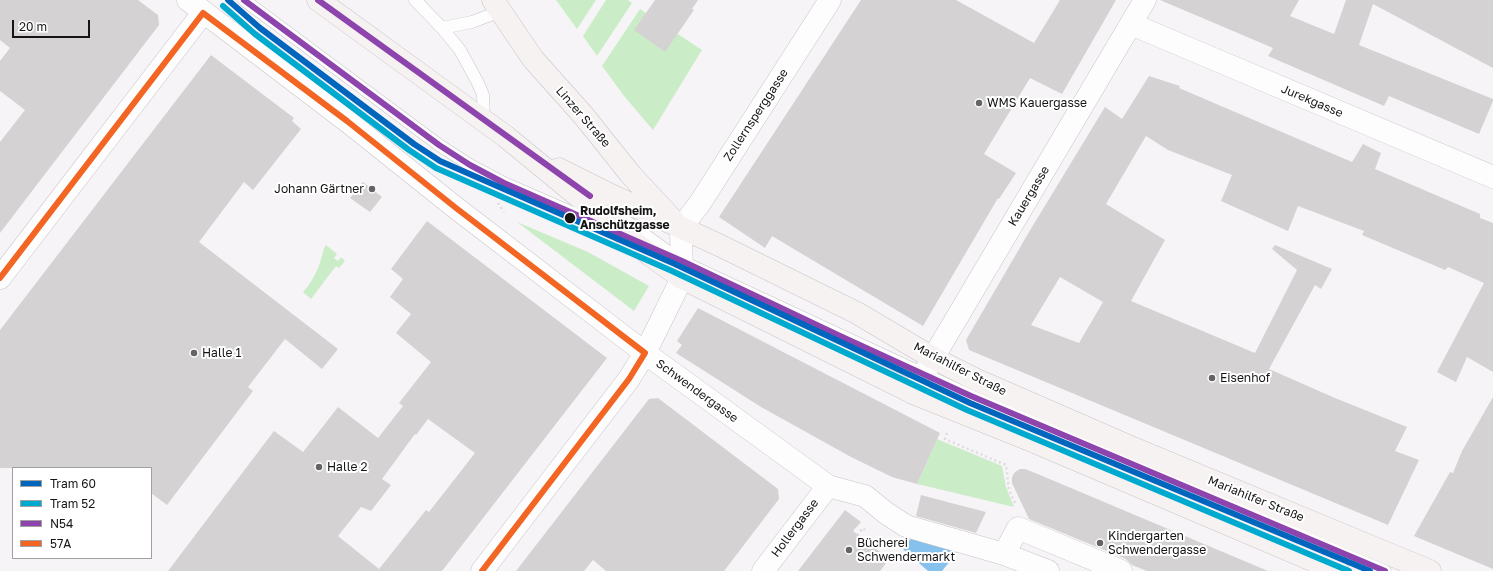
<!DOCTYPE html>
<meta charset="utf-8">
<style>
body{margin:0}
#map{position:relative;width:1493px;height:571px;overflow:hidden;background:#f7f4f7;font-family:"Golos Text",sans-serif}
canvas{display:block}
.legend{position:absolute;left:12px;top:467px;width:140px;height:92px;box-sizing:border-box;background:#fff;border:1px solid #a2a1a2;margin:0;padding:5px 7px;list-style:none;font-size:12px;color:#161516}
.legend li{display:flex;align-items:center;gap:8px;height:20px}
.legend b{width:20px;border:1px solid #a2a1a2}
.scale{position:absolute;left:12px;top:20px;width:78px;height:18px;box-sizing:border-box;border:2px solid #161516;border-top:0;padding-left:5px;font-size:12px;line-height:14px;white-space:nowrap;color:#161516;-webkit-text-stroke:3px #fff;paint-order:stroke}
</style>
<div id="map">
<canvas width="1493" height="571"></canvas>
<ul class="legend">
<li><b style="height:5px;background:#0065bd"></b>Tram 60</li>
<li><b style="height:5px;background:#00a9ce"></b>Tram 52</li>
<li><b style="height:5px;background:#8e44ad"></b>N54</li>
<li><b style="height:5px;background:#f26522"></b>57A</li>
</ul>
<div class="scale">20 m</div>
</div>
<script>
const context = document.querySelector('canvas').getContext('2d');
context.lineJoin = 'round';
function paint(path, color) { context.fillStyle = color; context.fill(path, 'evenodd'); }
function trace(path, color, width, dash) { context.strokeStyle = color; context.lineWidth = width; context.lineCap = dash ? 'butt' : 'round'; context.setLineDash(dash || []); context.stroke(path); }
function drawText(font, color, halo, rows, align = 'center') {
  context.font = font + ' "Golos Text",sans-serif'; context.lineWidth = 4; context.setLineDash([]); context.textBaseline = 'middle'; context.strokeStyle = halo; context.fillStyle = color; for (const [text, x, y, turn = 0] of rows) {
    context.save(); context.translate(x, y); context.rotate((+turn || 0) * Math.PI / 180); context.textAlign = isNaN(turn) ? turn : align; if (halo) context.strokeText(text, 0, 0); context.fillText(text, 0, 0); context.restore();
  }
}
paint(new Path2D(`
 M556 0H596L577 29Z
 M606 0H628L632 3 597 56 583 36Z
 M640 9 702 50 653 130 624 96 602 66Z
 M517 222 588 252 649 286 634 311Z
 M326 245 337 254 334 258 338 261 341 257 345 261 339 268 336 266 311 299 303 292C315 279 320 265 324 248Z
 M937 439 1002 466 1006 487 1014 507 917 484Z`), '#caedc8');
paint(new Path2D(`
 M912 537 958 551 942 571H928L903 549Z`), '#86c0ec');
paint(new Path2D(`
 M0 0H138L158 15 159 25 0 233V142L25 110 0 91V61L10 48 0 40Z
 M655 0H698L692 9 694 10 665 52 634 30Z
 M861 0H956L1034 43 1060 0H1116L1062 94 1030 78 984 154 1016 173 999 199 998 198 923 326 772 236 765 248 719 217Z
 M1160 0H1299L1290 16 1334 34 1346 0H1493V68L1373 4 1359 45 1493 99V101L1479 134 1389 96 1384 106 1268 56 1273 48Z
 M211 55 294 118 292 121 301 129 253 190 244 182 199 242 338 349 322 369 285 339 248 387 253 391 167 505 151 493V468H0V330Z
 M1149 76 1180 86 1179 88 1352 162 1363 144 1381 153 1375 169 1480 214V218L1493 223V372L1467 357 1456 382 1437 372 1484 283 1448 267 1445 270 1362 235 1364 231 1298 206 1288 231 1221 201 1232 175 1168 150 1146 136 1106 204 1165 240 1131 301 1255 353 1297 270 1272 249 1275 245 1332 269 1321 289 1315 285 1269 369 1335 398 1407 427 1395 451 1419 460 1388 525 969 350 966 340 1029 232 1105 107 1122 119ZM1060 277 1103 302 1079 343 1031 325Z
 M363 182 382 197 370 212 350 198Z
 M427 221 607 358 442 571H168L274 431 303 452 338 407 378 438 403 406 399 403 431 362 396 333 411 314 390 297 403 279 391 269ZM428 419 475 453 429 512 426 510 379 569 338 536 361 507 371 511 391 485 382 479 415 434 416 435Z
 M698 308 940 433 917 484 892 477 851 457 761 407 676 353 682 345 677 341Z
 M1493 397V569L1414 536 1450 472 1453 473 1462 451Z
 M658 398 778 489 779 499 724 571H606L593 560 584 571H516L649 399Z
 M1020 469H1025L1040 475 1268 571H1147L1132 565 1126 559 1029 519 1012 483V477L1015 472Z
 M921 495 951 503 986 512 976 533 916 516Z
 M845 510 861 522 853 531 889 559 880 571H798Z`), '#d5d2d3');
const lane = new Path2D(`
 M244 0 439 145 470 165 504 183 605 227
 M415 0 442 28 460 50 478 83 483 95 484 120
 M442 28 472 22 501 11
 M616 214 666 250
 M655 249 971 396 1385 571`);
const street = new Path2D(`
 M188 0 347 121 456 208 645 353 828 486 865 496 886 513 906 526 1004 554 1048 571
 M1131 24 1493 177
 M0 278 203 13
 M913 393 933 358 1145 0
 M1004 554 1018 528 1121 571
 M482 571 629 379 645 353 682 278 681 228 700 203 830 0
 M763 571 828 486`);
const secondary = new Path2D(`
 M318 0 505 136 650 255 682 278 913 393 1030 440 1338 571
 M493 0 533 59 583 115 631 175 673 220
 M559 169 613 196 721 246 790 280 857 313 933 358 977 380 1133 448 1430 571`);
trace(lane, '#c7c5c7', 13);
trace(street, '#c7c5c7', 23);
trace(secondary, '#c7c5c7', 23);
trace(new Path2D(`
 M498 203 504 212
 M947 433 945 439 1006 465 1009 490 1016 505
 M857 535 863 528 865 530
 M882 542 889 547 890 545`), '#dedcde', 2.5, [2, 3]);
trace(lane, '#fefdfe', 12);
trace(street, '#fefdfe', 22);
trace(secondary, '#f7f2f2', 22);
trace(new Path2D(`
 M244 0 439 145 470 165 504 183 682 261 840 336 971 396 1385 571
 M318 0 590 196`), '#8e44ad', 6);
trace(new Path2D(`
 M0 278 203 13 347 121 456 208 645 353 629 379 482 571`), '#f26522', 6);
trace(new Path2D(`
 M228 0 260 28 414 144 440 161 675 264 970 403 1370 571`), '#0065bd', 6);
trace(new Path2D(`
 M223 6 255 34 409 150 436 168 672 271 967 410 1349 571`), '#00a9ce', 6);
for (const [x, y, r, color] of [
 [979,103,4,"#656365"],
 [372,189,4,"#656365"],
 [570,218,6,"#161516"],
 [194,353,4,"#656365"],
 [1212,378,4,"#656365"],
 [319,467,4,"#656365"],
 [1100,543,4,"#656365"],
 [849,550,4,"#656365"]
]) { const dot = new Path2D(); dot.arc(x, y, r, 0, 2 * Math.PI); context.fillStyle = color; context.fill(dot); trace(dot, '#fff', 1.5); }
drawText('12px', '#161516', '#fff', [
 ["Jurekgasse",1312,101,23],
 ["Zollernsperggasse",756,115,-57],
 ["Linzer Straße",583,117,49],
 ["Kauergasse",1029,196,-59],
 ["Mariahilfer Straße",960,369,27],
 ["Schwendergasse",697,391,36],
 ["Mariahilfer Straße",1256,499,22],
 ["Hollergasse",795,528,-53]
]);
drawText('12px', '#161516', '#fff', [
 ["WMS Kauergasse",987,103],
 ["Johann Gärtner",364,189,"right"],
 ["Halle 1",202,353],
 ["Eisenhof",1220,378],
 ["Halle 2",327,467],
 ["Kindergarten",1108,536],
 ["Schwendergasse",1108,550],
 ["Bücherei",857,543],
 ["Schwendermarkt",857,557]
], 'left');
drawText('bold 12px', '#161516', '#fff', [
 ["Rudolfsheim,",580,211],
 ["Anschützgasse",580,225]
], 'left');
</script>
